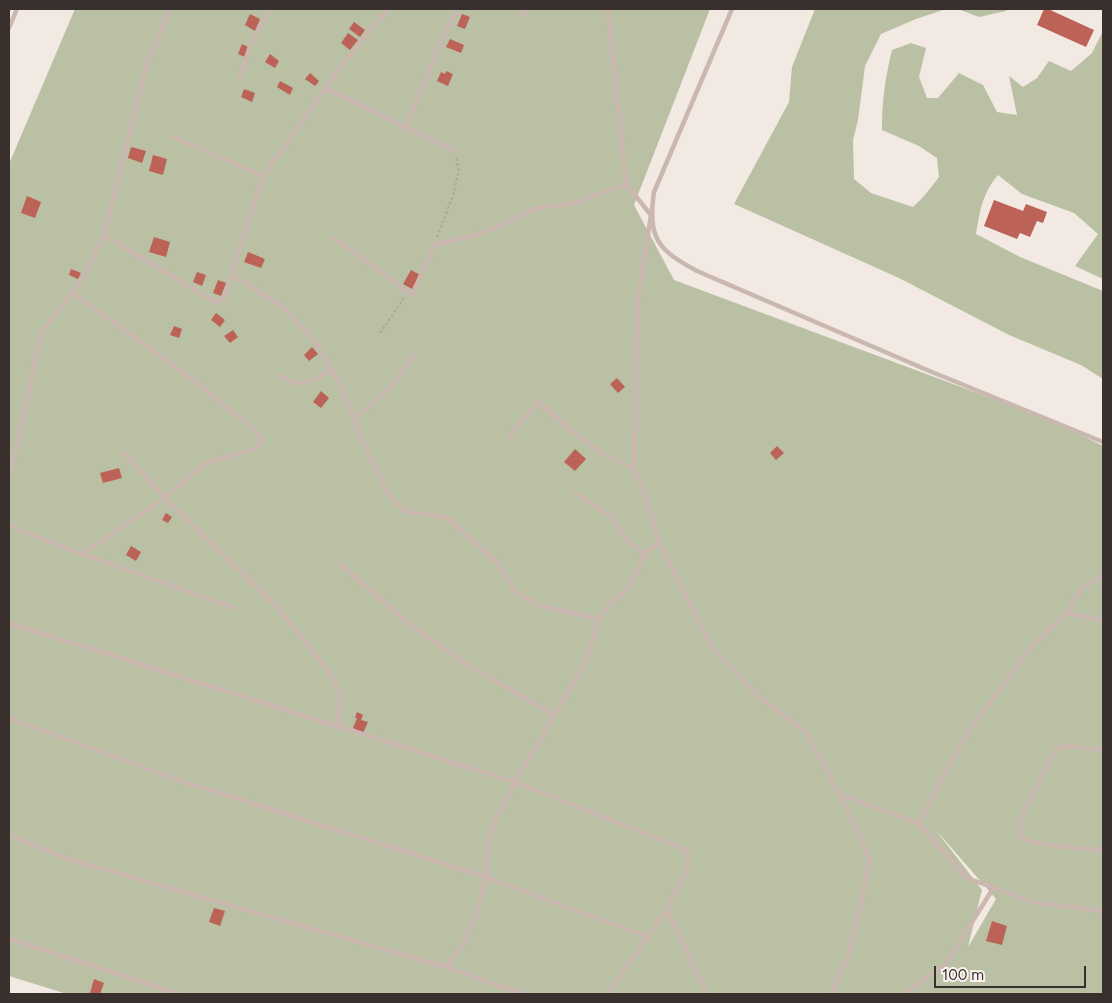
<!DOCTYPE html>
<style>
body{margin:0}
#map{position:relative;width:1112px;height:1003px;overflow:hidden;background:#f2e9e2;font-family:Figtree,sans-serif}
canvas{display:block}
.frame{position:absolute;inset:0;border:10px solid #392f2c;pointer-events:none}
.scale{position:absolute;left:934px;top:966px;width:152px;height:22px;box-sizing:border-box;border:2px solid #392f2c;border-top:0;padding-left:6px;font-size:15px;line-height:18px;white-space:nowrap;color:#392f2c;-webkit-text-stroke:4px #faf3ef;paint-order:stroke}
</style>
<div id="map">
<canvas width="1112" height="1003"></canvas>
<div class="frame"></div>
<div class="scale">100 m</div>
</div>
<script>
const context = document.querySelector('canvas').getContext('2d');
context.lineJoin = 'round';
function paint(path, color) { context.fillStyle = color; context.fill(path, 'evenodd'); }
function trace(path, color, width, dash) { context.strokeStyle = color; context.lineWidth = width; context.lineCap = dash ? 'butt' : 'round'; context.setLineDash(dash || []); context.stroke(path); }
paint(new Path2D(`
 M75 9H710L634 205 674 280 1055 422 1103 446V994H67L9 976V164ZM935 829 996 899 968 947 982 890Z
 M815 9H946L916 19 881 34 865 66 858 120 853 140 854 179 871 193 913 207 925 195 939 177 937 158 919 146 882 130C882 100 885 79 892 50L911 43 926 48 919 77 927 98H938L959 73 983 85 997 112 1017 115 1009 76 1023 87 1037 78 1049 61 1071 71 1092 53 1103 31V279L1075 266 1098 234 1074 213 1022 194 998 175C982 194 980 211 976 234L1020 257 1103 291V379L1081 365 1009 335 899 278 734 204 789 102 792 67Z
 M958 9H1009L1006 11 979 17Z`), '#bac0a3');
paint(new Path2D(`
 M1044 9H1048L1094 30 1086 47 1037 25Z
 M250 14 260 19 255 31 245 25Z
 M462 14 470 17 465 29 457 26Z
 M354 22 365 30 360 37 349 29Z
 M348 33 358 40 350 50 341 43Z
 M450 39 464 45 461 53 446 47Z
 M242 44 248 47 245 57 238 54Z
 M270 54 279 61 275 68 265 62Z
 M446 71 453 74 448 86 437 81 441 72 445 74Z
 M310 73 319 81 315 86 305 79Z
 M280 81 293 88 290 95 277 87Z
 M244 89 255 93 252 102 241 97Z
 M131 147 146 151 142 163 128 158Z
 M153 155 167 159 163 175 149 171Z
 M27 196 41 202 35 218 21 213Z
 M994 200 1023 211 1026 204 1047 212 1043 223 1037 221 1030 237 1020 233 1017 239 984 226Z
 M154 237 170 242 166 257 149 252Z
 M248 252 265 259 261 268 244 262Z
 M71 269 81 273 78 279 69 275Z
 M411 270 420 275 412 289 403 284Z
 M197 272 206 275 202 286 193 282Z
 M218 280 226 283 221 296 213 293Z
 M216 313 225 320 220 327 211 320Z
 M174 326 182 329 179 338 170 335Z
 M233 330 238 337 230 343 224 336Z
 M312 347 318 354 309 361 304 355Z
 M617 378 625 387 618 393 610 384Z
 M321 391 329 398 321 408 313 402Z
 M777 446 784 453 776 460 770 453Z
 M575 449 586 459 575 471 564 462Z
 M119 468 122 478 103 483 100 473Z
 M166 513 172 517 168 523 162 520Z
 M131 546 141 552 136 561 126 555Z
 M357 712 363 715 361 720 368 722 363 733 353 728 357 718H355Z
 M214 908 225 911 220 926 209 922Z
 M992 921 1007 926 1002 945 986 941Z
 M94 979 104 983 100 994 90 993Z`), '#bc6256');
trace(new Path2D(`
 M437 237 453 195 459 170 456 158
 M380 333 404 298`), '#b5a199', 2, [2.5, 2.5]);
trace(new Path2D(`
 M608 9 626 184 651 215 638 299 634 469 643 488 659 542 712 647 758 696 806 732 848 811 870 860 849 955 831 994
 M732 9 654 192C647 238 658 250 697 271L927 370 1103 442
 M521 16 529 9
 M9 28 17 9
 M239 80 250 46 269 9
 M325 88 455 151
 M405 129 444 35 457 9
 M174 137 263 176
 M104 235 216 303 224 298 263 176 342 65 388 9
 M333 237 412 295 435 244 477 235 500 226 536 208 572 204 626 184
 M232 274 284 308 317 344 341 386 362 440 387 492 404 511 448 518 496 562 515 592 541 606 599 619
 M72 292 184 373 252 427 262 440 257 447 251 450 204 464 165 498 124 453
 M280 375C300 390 313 382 331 370
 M354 419 389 389 413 356
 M509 437 538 401 578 436 605 455 634 469
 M9 474 17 446 41 333 81 281 104 235 146 67 170 9
 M575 493 610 516 628 542 645 554 659 542
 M9 523 19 530 82 554 235 608
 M82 554 165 498 279 609 326 668 341 693 337 726
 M340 564 412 626 463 662 554 715
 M1066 613 1083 587 1103 576
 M9 623 515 782 687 850 688 866 667 909 608 994
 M9 718 175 779 486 877 648 937
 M1103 750 1067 746 1057 748 1053 754 1019 822C1019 828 1018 833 1022 837 1031 846 1088 849 1103 850
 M839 794 919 824 967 878 1036 903 1103 911
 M919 824 949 765 972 727 1032 646 1066 613 1103 620
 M9 835 68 859 446 967 524 994
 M667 909 707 994
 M9 939 180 994
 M446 967 464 943 478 911 486 877 487 846 494 823 515 782 585 663 599 619 609 604 630 587 645 554
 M904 994 945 965 994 887`), '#cab7af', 4.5);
</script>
